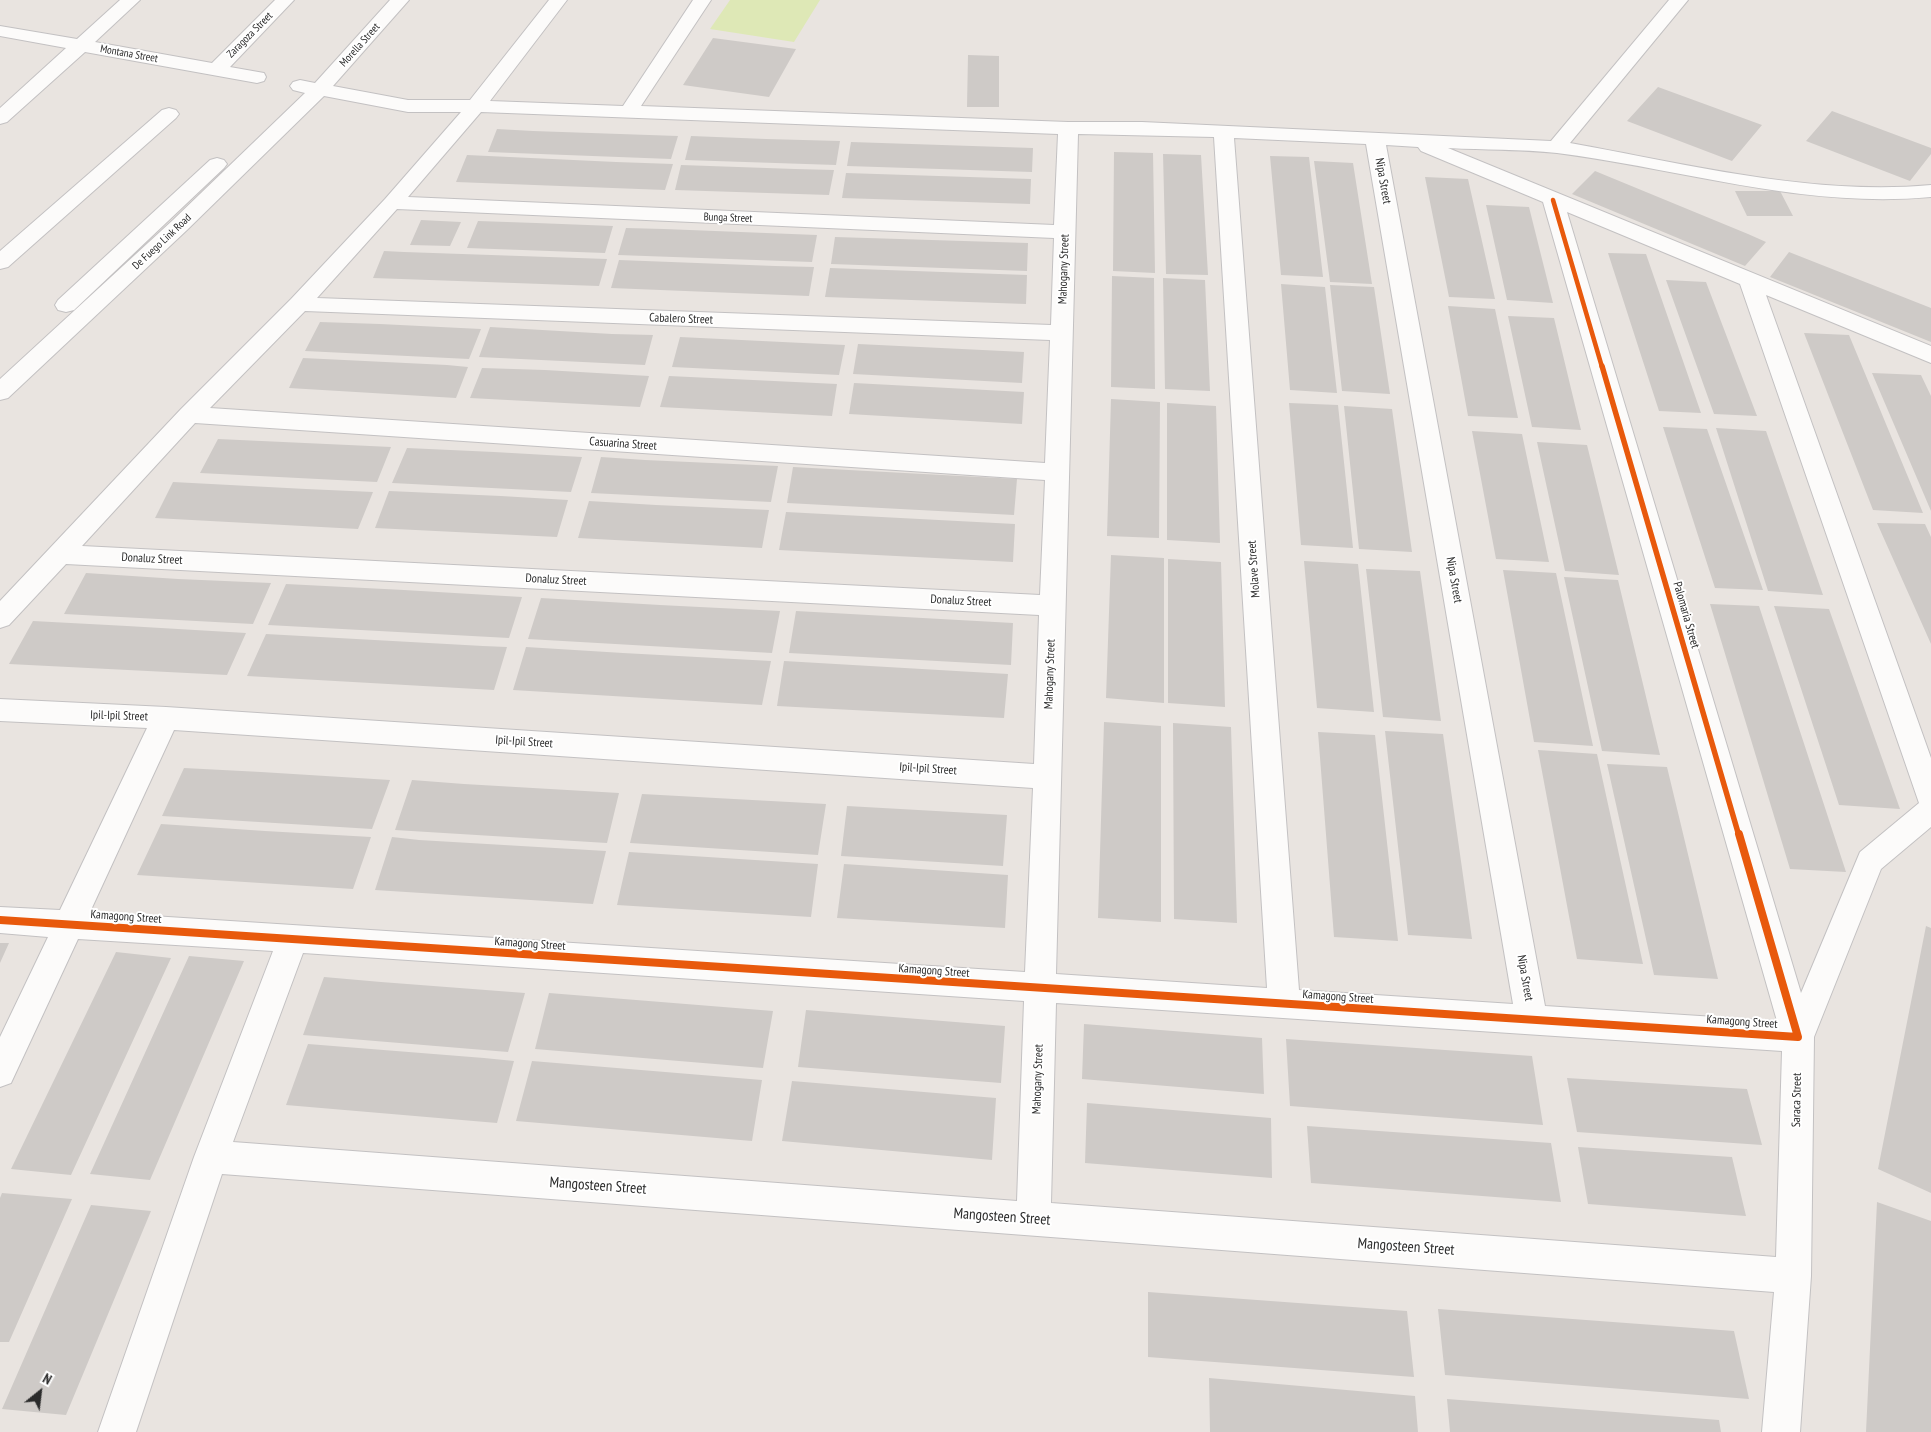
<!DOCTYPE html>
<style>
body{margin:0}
#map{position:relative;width:1931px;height:1432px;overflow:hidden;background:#e9e4e0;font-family:"PT Sans Narrow",sans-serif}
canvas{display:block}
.north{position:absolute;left:15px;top:1367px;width:50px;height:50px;-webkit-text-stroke:4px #fff;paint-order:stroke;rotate:29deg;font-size:14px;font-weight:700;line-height:20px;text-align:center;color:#2b2b2b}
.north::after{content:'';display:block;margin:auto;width:18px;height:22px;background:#2b2b2b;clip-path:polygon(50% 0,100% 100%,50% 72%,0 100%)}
</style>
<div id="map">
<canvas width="1931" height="1432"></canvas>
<div class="north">N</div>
</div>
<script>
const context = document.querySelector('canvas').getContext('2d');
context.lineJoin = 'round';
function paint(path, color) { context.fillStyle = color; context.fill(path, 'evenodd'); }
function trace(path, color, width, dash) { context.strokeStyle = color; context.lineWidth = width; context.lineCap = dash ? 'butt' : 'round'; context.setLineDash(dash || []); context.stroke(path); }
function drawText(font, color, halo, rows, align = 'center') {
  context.font = font + ' "PT Sans Narrow",sans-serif'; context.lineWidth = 4; context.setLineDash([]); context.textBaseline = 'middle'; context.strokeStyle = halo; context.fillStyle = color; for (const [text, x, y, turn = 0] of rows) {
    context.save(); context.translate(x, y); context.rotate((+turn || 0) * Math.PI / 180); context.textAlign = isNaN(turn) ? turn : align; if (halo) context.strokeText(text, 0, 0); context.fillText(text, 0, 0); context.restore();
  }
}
paint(new Path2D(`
 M730 0H820L794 42 710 29Z`), '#dee8b6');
paint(new Path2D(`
 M713 38 796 49 769 97 683 85Z
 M968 55 999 56V107H967Z
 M1658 87 1762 125 1732 161 1627 121Z
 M1832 111 1931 148V154L1910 181 1806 141Z
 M497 129 533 131 678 136 671 159 488 152Z
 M691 136 766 139 840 141 836 165 685 160Z
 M851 142 1033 148 1032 172 847 166Z
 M1114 152 1153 153 1155 273 1113 271Z
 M1163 154 1201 155 1208 275 1166 274Z
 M467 155 616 162 673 164 665 190 456 182Z
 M1270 156 1309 157 1323 277 1281 275Z
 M1314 161 1353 163 1372 284 1330 282Z
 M681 165 795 169 834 170 829 195 675 190Z
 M1595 171 1748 234 1766 242 1745 266 1572 194Z
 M846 173 1031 179 1030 204 842 198Z
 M1425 177 1468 179 1495 299 1449 297Z
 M1735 191H1780L1793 216H1747Z
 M1486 205 1529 207 1553 303 1507 300Z
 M421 220 461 222 450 246 410 245Z
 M478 221 536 223 613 226 605 253 467 248Z
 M626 228 664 229 817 235 812 262 618 255Z
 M835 237 1028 243 1027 271 831 264Z
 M384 251 404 252 607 259 599 286 373 278Z
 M1789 252 1931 308V342L1770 277Z
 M1608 253 1646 254 1701 413 1659 411Z
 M619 260 775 266 814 267 809 296 611 288Z
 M830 268 1027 275 1026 304 825 297Z
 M1112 276 1154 278 1155 389 1111 387Z
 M1163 278 1205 280 1210 391 1165 389Z
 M1666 280 1706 282 1757 416 1714 414Z
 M1281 284 1325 287 1337 393 1290 390Z
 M1330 285 1374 287 1390 394 1342 391Z
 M1448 306 1495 309 1518 418 1468 416Z
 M1508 316 1554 318 1581 430 1532 427Z
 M320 322 380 324 481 329 469 359 305 351Z
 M490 327 612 334 653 335 645 365 479 357Z
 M1804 333 1849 335 1923 513 1873 510Z
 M680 337 803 343 845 345 839 375 672 367Z
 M858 344 1024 352 1022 383 853 374Z
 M303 358 447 365 468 367 456 398 289 388Z
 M482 368 545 370 649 376 640 407 470 398Z
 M1872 373 1921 375 1931 396V511Z
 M669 376 837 384 832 416 660 407Z
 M854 383 1024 392 1022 424 849 414Z
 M1111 399 1160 402 1159 538 1107 536Z
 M1167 403 1216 406 1220 543 1167 540Z
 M1289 403 1338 405 1353 548 1301 545Z
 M1344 406 1392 409 1412 552 1359 549Z
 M1663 427 1707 429 1763 590 1715 588Z
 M1716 428 1766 431 1823 595 1768 591Z
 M1472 431 1522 434 1549 562 1496 559Z
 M218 439 370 446 391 447 377 482 200 473Z
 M1537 442 1587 445 1619 575 1565 571Z
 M407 448 494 452 582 457 571 492 392 483Z
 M601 457 645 460 778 466 771 502 591 493Z
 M793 467 1017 479 1014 515 787 503Z
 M173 482 306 489 373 492 358 529 155 518Z
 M389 491 501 496 568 500 557 537 375 528Z
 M589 501 656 505 769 510 762 548 578 538Z
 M786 512 1015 524 1013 562 779 550Z
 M1877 523 1925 524 1931 537V644Z
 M1111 555 1164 558V703L1106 698Z
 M1168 559 1221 562 1225 707 1168 703Z
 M1304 561 1358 564 1374 712 1317 708Z
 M1366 569 1420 571 1441 721 1383 717Z
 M1503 570 1556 573 1593 746 1534 742Z
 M86 573 178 579 271 583 253 624 64 614Z
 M1564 577 1618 580 1660 755 1602 751Z
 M286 584 404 590 522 597 509 638 268 625Z
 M541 598 660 605 780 611 772 653 528 639Z
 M1710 604 1759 606 1846 872 1790 869Z
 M1774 606 1829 609 1900 809 1839 805Z
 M796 611 1013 623 1011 665 789 653Z
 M33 621 127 626 246 633 227 675 9 664Z
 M266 634 483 646 507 647 494 690 247 676Z
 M526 647 623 653 771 661 762 705 513 690Z
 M784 661 1008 674 1004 718 777 706Z
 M1104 722 1161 726V922L1098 918Z
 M1173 723 1231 727 1237 923 1174 919Z
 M1385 731 1443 734 1472 939 1408 935Z
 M1318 732 1375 735 1398 941 1334 937Z
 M1538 750 1597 754 1643 964 1577 959Z
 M1607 764 1667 767 1718 979 1654 975Z
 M184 768 261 772 390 780 372 829 162 816Z
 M412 780 464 784 619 793 607 843 395 830Z
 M642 794 826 804 818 855 630 843Z
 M847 806 1007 815 1003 866 841 856Z
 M161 824 265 831 371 837 353 889 137 875Z
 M392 837 419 840 606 851 593 904 375 890Z
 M629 852 818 864 811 917 617 905Z
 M844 864 1008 875 1005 928 837 918Z
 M1926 926 1931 928V1193L1878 1169Z
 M0 943H9L0 963Z
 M116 952 171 958 71 1175 11 1169Z
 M189 956 244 961 150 1180 90 1174Z
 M324 977 381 982 525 993 508 1052 303 1035Z
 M549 993 773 1011 763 1068 535 1049Z
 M806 1010 1005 1026 1001 1083 798 1067Z
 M1084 1024 1262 1038 1264 1094 1082 1079Z
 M1286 1039 1532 1056 1543 1125 1290 1106Z
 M308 1044 484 1058 514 1061 497 1123 286 1105Z
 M532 1061 762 1080 752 1141 516 1121Z
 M1567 1078 1747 1089 1762 1145 1577 1132Z
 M792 1081 996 1098 992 1160 782 1141Z
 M1087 1103 1271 1118 1272 1178 1085 1163Z
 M1307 1126 1551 1143 1561 1202 1311 1183Z
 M1578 1147 1732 1157 1746 1216 1588 1204Z
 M2 1193 72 1199 9 1342H0V1198Z
 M1877 1202 1931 1221V1432H1866Z
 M91 1205 151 1211 66 1415 2 1409Z
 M1148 1292 1407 1311 1414 1377 1148 1357Z
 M1438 1309 1734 1331 1749 1399 1445 1375Z
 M1209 1378 1415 1396 1418 1432H1210Z
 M1447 1399 1719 1420 1721 1432H1450Z`), '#cecac7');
const minor = new Path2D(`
 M120 0H140L95 42 212 63 275 0H294L230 67 264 73 266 77 264 81 257 83 85 52 7 122 0 124V108L66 48 0 36V26L77 39Z
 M390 0H409L333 86 408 100H470L549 0H567L490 101 623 106 693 0H711L641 106 1068 122H1142L1551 141 1669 0H1688L1570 143C1687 164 1812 196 1931 185V197C1804 209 1682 169 1557 153 1521 149 1484 150 1448 148L1931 346V363L1766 295 1931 758V827L1881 869 1814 1037 1811 1276 1800 1432H1762L1774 1292 222 1174 136 1432H98L194 1157 273 951 78 939 11 1083 0 1087V1037L48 937 0 933V907L60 910 147 728 0 721V699L166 707 1034 764 1039 615 66 564 9 625 0 628V601L181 409 291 299 385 199 461 112H408L324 96 187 230 8 398 0 400V379L173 220 305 93 293 90 290 86 293 82 300 80 315 83ZM481 112 1058 134 1054 225 408 197ZM1078 134 1214 137 1267 988 1056 974ZM1234 138 1366 144 1513 1004 1299 990ZM1386 145 1418 147 1421 151 1543 202 1777 1021 1545 1006ZM397 209 1054 238 1051 325 317 298ZM1567 212 1740 284 1919 803 1860 852 1801 993ZM305 311 1050 340 1045 463 210 408ZM195 423 1045 480 1040 595 82 546ZM174 730 1033 788 1025 972 90 912ZM303 953 1024 1001 1017 1201 233 1142ZM1056 1003 1782 1051 1776 1257 1051 1203Z
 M169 108 176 110 179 114 176 118 8 267 0 269V251L162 110Z
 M217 158 224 160 227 164 224 168 74 310 66 312 58 310 55 305 58 300 210 160Z`);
trace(minor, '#c3c1c2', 2);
paint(minor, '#fcfbfa');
trace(new Path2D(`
 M1553 200 1602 367`), '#e8590c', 4.5);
trace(new Path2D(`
 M1602 366 1739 836`), '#e8590c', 5.5);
trace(new Path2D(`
 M0 920 1798 1037 1739 834`), '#e8590c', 8);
drawText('11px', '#2b2b2b', '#fff', [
 ["Zaragoza Street",250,35,-45],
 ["Morella Street",360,45,-48],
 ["Montana Street",129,54,10],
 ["Bunga Street",728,218,2],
 ["De Fuego Link Road",162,242,-43]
]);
drawText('12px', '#2b2b2b', '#fff', [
 ["Nipa Street",1383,181,80],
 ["Mahogany Street",1064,269,-88],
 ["Cabalero Street",681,319,2],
 ["Casuarina Street",623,444,4],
 ["Donaluz Street",152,559,3],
 ["Molave Street",1254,569,-94],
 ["Donaluz Street",556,580,3],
 ["Nipa Street",1454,580,80],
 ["Donaluz Street",961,601,3],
 ["Palomaria Street",1686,615,74],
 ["Mahogany Street",1050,674,-88],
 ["Ipil-Ipil Street",119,716,2],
 ["Ipil-Ipil Street",524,742,4],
 ["Ipil-Ipil Street",928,769,4],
 ["Kamagong Street",126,917,4],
 ["Kamagong Street",530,944,4],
 ["Kamagong Street",934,971,4],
 ["Nipa Street",1525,978,80],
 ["Kamagong Street",1338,997,4],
 ["Kamagong Street",1742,1022,4],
 ["Mahogany Street",1038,1079,-88],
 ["Saraca Street",1797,1100,-89]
]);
drawText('15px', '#2b2b2b', '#fff', [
 ["Mangosteen Street",598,1186,4],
 ["Mangosteen Street",1002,1217,4],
 ["Mangosteen Street",1406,1247,4]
]);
</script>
